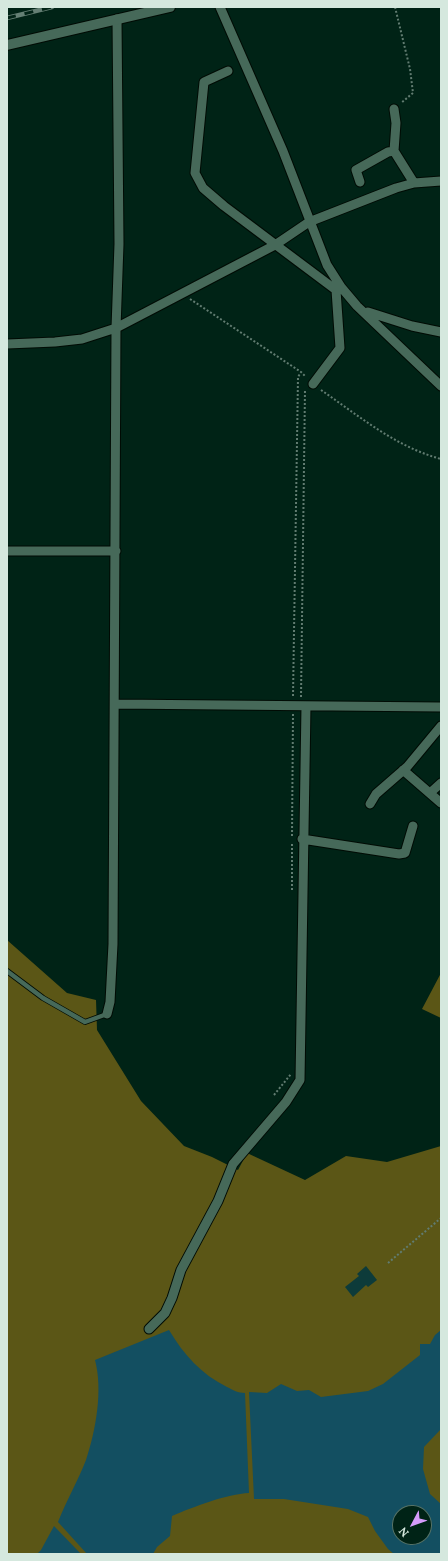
<!DOCTYPE html>
<style>
body{margin:0}
#map{position:relative;width:448px;height:1561px;overflow:hidden;background:#002316;font-family:Lora,serif}
canvas{display:block}
.frame{position:absolute;inset:0;border:8px solid #d5e8de;pointer-events:none}
.north{position:absolute;left:392px;top:1505px;width:40px;height:40px;box-sizing:border-box;background:#002316;border:1px solid #557266;border-radius:50%;rotate:229deg;font-size:11px;font-weight:700;line-height:16px;text-align:center;color:#d5e8de}
.north::after{content:'';display:block;margin:auto;width:14px;height:18px;background:#d59bfb;clip-path:polygon(50% 0,100% 100%,50% 72%,0 100%)}
</style>
<div id="map">
<canvas width="448" height="1561"></canvas>
<div class="frame"></div>
<div class="north">N</div>
</div>
<script>
const context = document.querySelector('canvas').getContext('2d');
context.lineJoin = 'round';
function paint(path, color) { context.fillStyle = color; context.fill(path, 'evenodd'); }
function trace(path, color, width, dash) { context.strokeStyle = color; context.lineWidth = width; context.lineCap = dash ? 'butt' : 'round'; context.setLineDash(dash || []); context.stroke(path); }
paint(new Path2D(`
 M7 940 67 993 96 1000 97 1030 141 1101 184 1146 212 1157 238 1170 247 1153 305 1180 346 1156 387 1162 441 1146V1554H7ZM400 1513H424V1537H400Z
 M441 973V1018L422 1009Z`), '#5b5616');
paint(new Path2D(`
 M169 1330C184 1355 201 1374 227 1387 233 1390 238 1393 245 1393L249 1493C227 1494 193 1507 172 1516L170 1536 157 1547 153 1554H87L58 1522C66 1501 78 1481 86 1460 96 1430 103 1390 95 1360Z
 M441 1330V1429L424 1447 423 1469 430 1494 441 1504V1554H394L388 1549 375 1531 368 1517 348 1509 284 1499H254L249 1392 267 1393 281 1384 297 1391 309 1390 321 1397 368 1391 383 1384 420 1355V1344H430L435 1335ZM400 1513H424V1537H400Z
 M54 1526 81 1554H37L41 1550Z`), '#134f61');
paint(new Path2D(`
 M366 1266 377 1280 368 1287 366 1285 353 1297 345 1287 359 1276 357 1274Z`), '#0d3b3a');
const lane = new Path2D(`
 M7 971 43 998 85 1022 107 1014`);
const street = new Path2D(`
 M220 7 283 151 327 265 341 287 357 306 441 386
 M228 71 204 82 195 173 203 188 224 206 336 290
 M394 109 396 123 394 151 414 183
 M360 182 356 170 388 152 394 151
 M366 314 368 312 412 326 441 332
 M7 344 55 342 82 339 116 328 275 245 309 222 396 188 414 183 441 181
 M313 384 340 348 336 290 341 287
 M7 551H116
 M115 704 441 707
 M403 770 441 803
 M430 793 441 783
 M370 804 376 794 407 767 441 726
 M302 839 399 854 405 853 413 826
 M107 1014 110 1002 113 944 116 328 119 244 117 19
 M149 1329 165 1313 172 1298 181 1270 218 1201 233 1164 286 1102 300 1080 306 706`);
const secondary = new Path2D(`
 M7 45 170 7`);
trace(lane, '#000b04', 6);
trace(street, '#000b04', 11);
trace(secondary, '#000b04', 12);
trace(new Path2D(`
 M395 7 410 69 413 93 401 103
 M190 299 301 372 306 377
 M321 390C359 416 396 447 441 459
 M293 696 298 377 301 372
 M301 697 305 389
 M292 836 293 714
 M292 890V842
 M274 1095 291 1074
 M388 1263 441 1218`), '#617c71', 2, [2, 2]);
trace(lane, '#466959', 4.5);
trace(street, '#466959', 9);
trace(secondary, '#466959', 10);
const rail = new Path2D(`
 M7 18 52 7`);
trace(rail, '#647f74', 4.5);
trace(rail, '#002316', 3, [9]);
</script>
